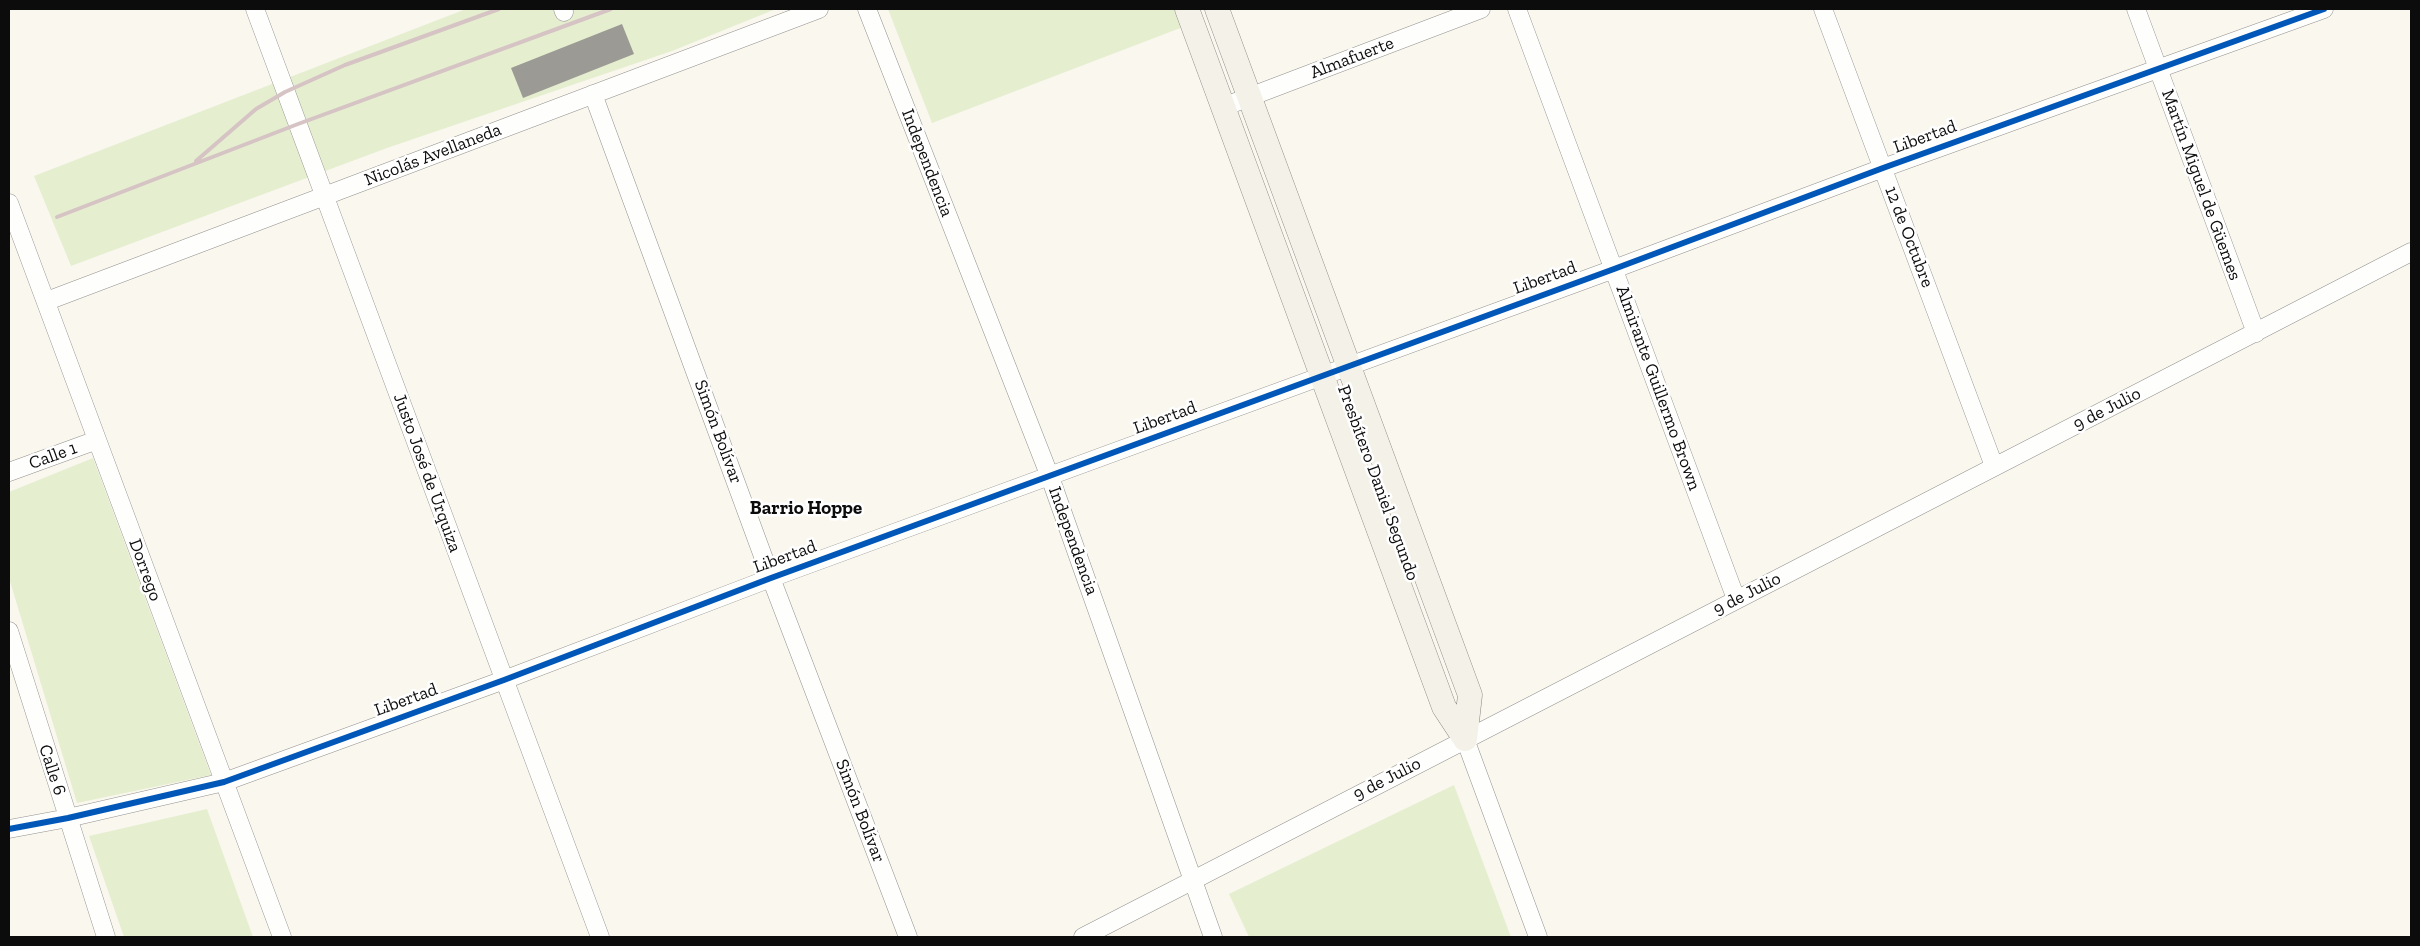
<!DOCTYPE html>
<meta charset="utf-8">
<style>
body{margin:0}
#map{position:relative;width:2420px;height:946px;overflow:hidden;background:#faf7ef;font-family:"Zilla Slab",serif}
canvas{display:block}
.frame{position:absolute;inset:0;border:10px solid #0c0c0c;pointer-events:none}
</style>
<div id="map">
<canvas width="2420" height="946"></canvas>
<div class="frame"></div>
</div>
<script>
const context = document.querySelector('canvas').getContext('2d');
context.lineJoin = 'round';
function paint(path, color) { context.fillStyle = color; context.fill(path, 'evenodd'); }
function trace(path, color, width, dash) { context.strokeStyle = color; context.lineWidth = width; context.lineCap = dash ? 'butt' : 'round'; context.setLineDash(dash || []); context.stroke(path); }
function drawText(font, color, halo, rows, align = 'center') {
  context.font = font + ' "Zilla Slab",serif'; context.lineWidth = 5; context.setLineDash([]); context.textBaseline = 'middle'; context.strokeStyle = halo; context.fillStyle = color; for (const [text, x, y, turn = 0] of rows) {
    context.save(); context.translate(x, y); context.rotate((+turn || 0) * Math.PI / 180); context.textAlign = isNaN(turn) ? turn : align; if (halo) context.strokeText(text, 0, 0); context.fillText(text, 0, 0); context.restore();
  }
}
paint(new Path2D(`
 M466 9H776L672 51 387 148 71 266 34 176Z
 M888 9H1175L1183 27 932 123Z
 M93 458 211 775 77 803 9 578V492Z
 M1454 785 1511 937H1249L1229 894Z
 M207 809 253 937H124L89 836Z`), '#e5efcf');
paint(new Path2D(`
 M622 24 634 54 523 98 511 68Z`), '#9c9a95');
const minor = new Path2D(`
 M255 9 600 937
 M563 9 564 12
 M867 9 1050 477 1213 937
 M1517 9 1736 599
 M1823 9 1994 466
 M2136 9 2256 333
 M593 94 771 578 908 937
 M1223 107 1481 9
 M9 203 282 937
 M47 301 819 9
 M9 472 97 440
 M9 631 106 937
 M1465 739 1538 937
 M9 829 68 818 224 782 504 680 771 578 1614 269 1883 168 2324 9
 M1083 937 2411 252`);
const secondary = new Path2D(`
 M1187 9 1444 707 1465 739
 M1217 9 1470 695 1465 739`);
trace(minor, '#93928e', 19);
trace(secondary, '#8a8885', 25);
trace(minor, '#fefefd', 18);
trace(secondary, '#f4f2e8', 24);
trace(new Path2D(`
 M196 161 256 109 285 92 345 65 499 9
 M57 217 298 124 611 9`), '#d6c4c5', 4);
trace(new Path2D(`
 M9 829 68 818 224 782 504 680 771 578 1614 269 1883 168 2324 9`), '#0057b8', 6);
drawText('18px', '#0c0c0c', '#fff', [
 ["Almafuerte",1352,58,-21],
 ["Libertad",1925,137,-20],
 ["Nicolás Avellaneda",433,155,-21],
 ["Independencia",927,163,69],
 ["Martín Miguel de Güemes",2201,185,70],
 ["12 de Octubre",1909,237,69],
 ["Libertad",1545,278,-20],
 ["Almirante Guillermo Brown",1658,388,70],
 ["9 de Julio",2107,409,-27],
 ["Libertad",1165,418,-20],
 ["Simón Bolívar",718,432,70],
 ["Calle 1",53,456,-20],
 ["Justo José de Urquiza",427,473,70],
 ["Presbítero Daniel Segundo",1378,483,70],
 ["Independencia",1073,541,70],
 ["Libertad",785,557,-20],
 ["Dorrego",145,570,70],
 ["9 de Julio",1747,594,-27],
 ["Libertad",406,700,-20],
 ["Calle 6",52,770,72],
 ["9 de Julio",1387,779,-27],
 ["Simón Bolívar",860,811,69]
]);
drawText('bold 19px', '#0c0c0c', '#fff', [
 ["Barrio Hoppe",806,509]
]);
</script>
